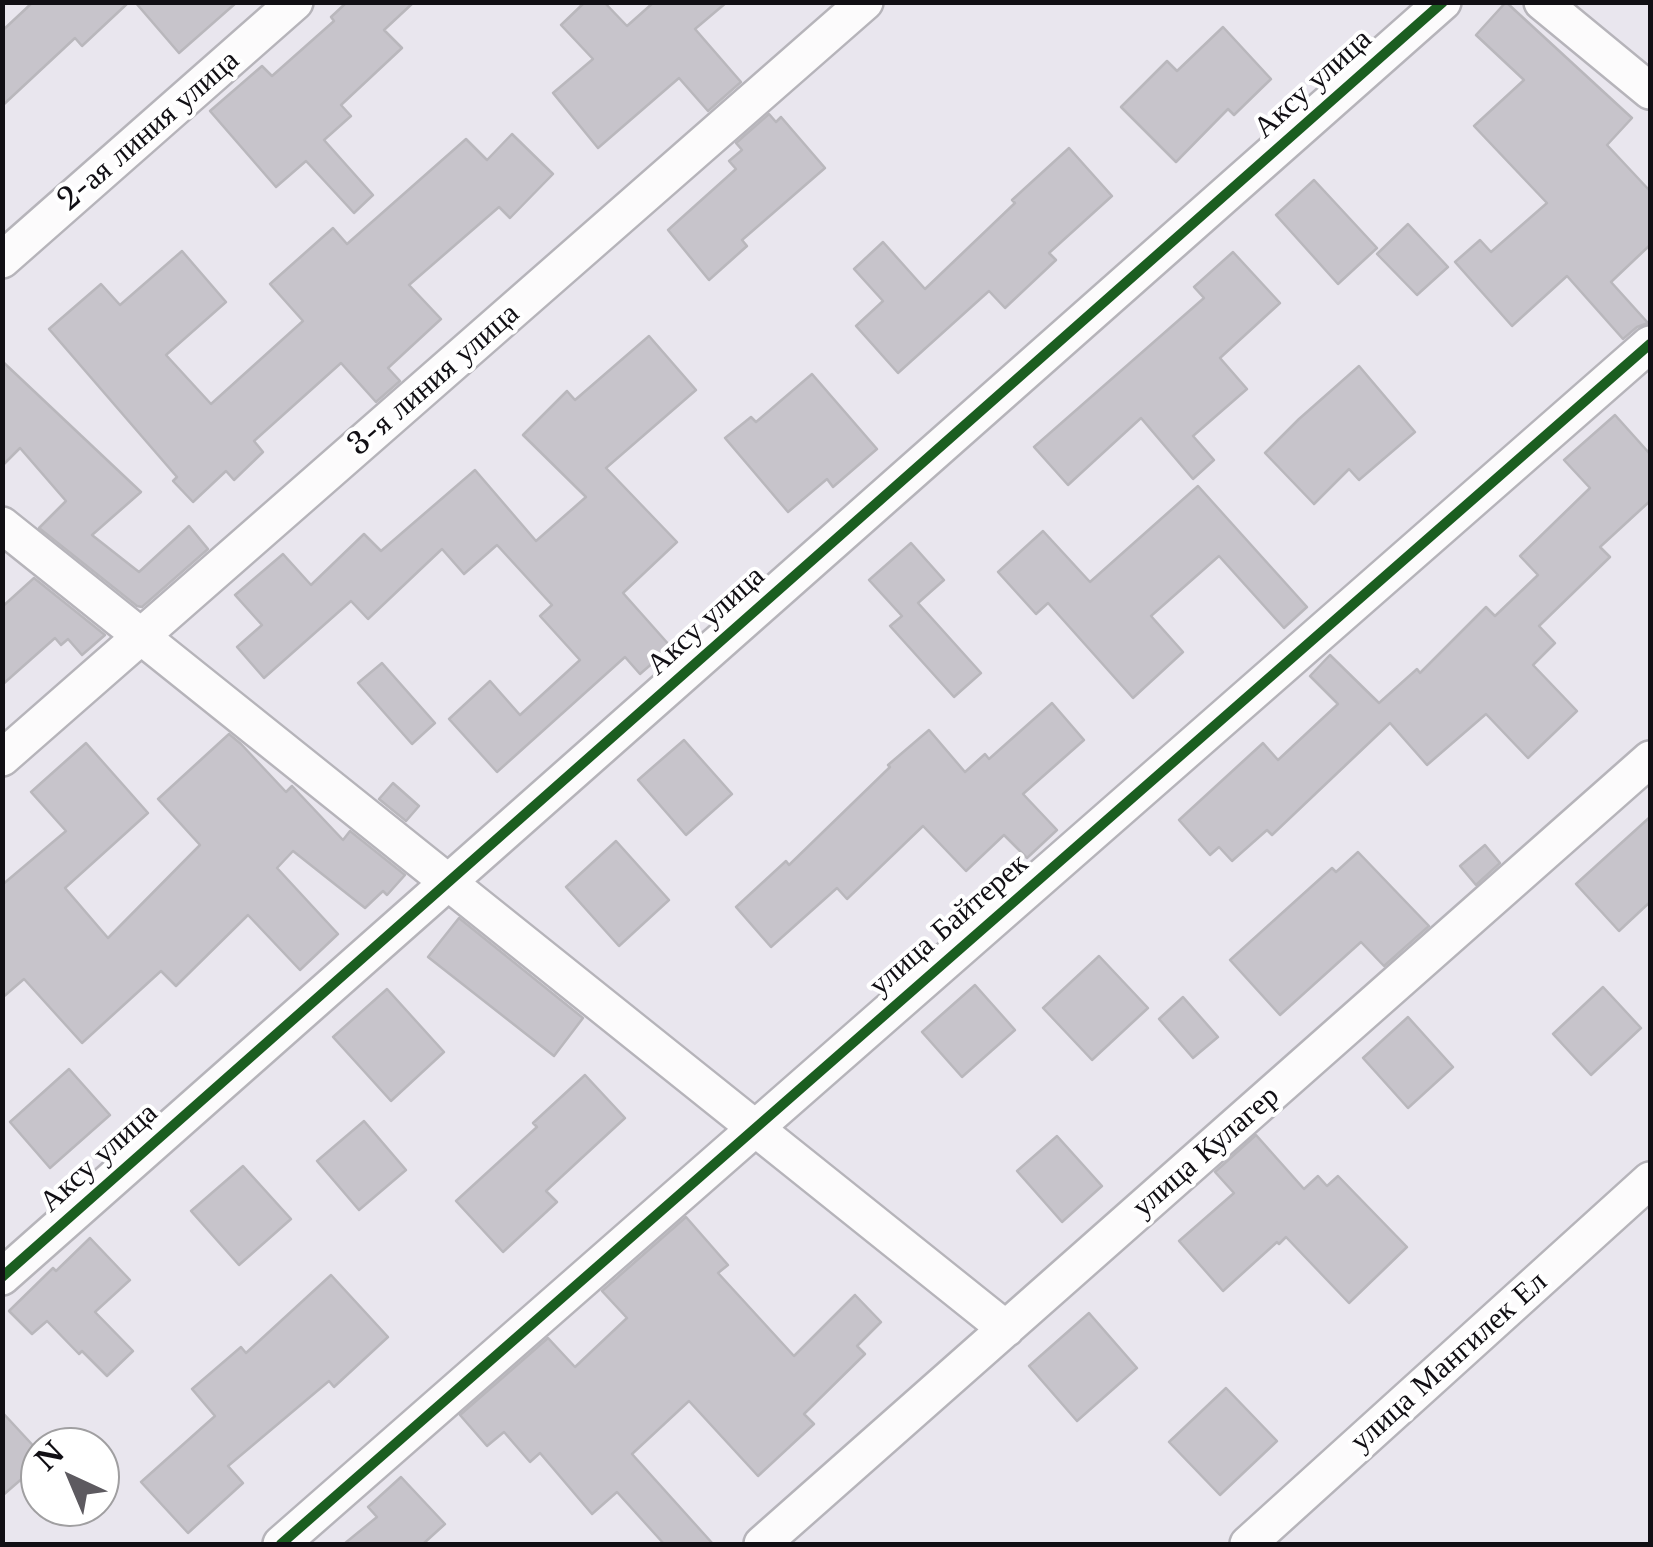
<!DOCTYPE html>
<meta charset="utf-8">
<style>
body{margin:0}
#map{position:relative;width:1653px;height:1547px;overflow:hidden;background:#e9e6ee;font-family:"Libre Baskerville",serif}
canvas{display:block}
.frame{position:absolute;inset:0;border:5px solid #110f14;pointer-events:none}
.north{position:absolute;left:20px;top:1427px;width:100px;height:100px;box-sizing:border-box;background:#fff;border:2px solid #a09fa1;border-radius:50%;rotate:316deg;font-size:28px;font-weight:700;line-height:40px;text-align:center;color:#110f14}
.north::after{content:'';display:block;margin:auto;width:35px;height:45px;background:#5d5a60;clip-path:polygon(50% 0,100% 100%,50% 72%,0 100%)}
</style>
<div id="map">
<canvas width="1653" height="1547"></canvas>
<div class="frame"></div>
<div class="north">N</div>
</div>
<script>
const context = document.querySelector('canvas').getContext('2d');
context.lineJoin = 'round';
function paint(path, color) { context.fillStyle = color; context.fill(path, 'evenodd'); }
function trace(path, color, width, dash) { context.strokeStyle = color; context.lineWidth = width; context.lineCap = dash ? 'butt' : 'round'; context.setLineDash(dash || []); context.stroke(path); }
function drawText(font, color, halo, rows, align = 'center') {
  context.font = font + ' "Libre Baskerville",serif'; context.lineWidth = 8; context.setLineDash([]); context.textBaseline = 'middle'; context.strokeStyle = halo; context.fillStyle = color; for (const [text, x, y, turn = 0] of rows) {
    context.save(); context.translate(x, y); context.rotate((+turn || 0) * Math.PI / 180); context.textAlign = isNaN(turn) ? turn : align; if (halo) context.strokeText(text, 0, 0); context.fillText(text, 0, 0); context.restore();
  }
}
const building = new Path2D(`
 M33 2H129L82 46 75 38 2 106V31Z
 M135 2H237L179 53Z
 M347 2H414L384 30 402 48 341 105 351 116 324 140 373 195 354 213 306 161 276 187 210 111 262 66 272 76 334 21 331 17Z
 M585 2H604L627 26 654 2H727L695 29 741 82 708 111 679 78 598 148 553 93 593 59 561 25Z
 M1506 2 1632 118 1607 145 1650 191V245L1611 282 1648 323 1637 327 1623 339 1567 276 1512 326 1455 262 1480 240 1491 252 1547 203 1474 126 1524 80 1476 35Z
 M1223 27 1271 79 1234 115 1228 109 1176 162 1121 107 1167 61 1177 71Z
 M769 114 776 122 781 117 825 168 742 240 747 246 709 280 668 230 736 169 729 161 742 150 736 143Z
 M512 134 553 174 510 218 499 207 409 285 441 319 388 368 400 381 376 402 341 363 254 441 263 452 234 480 226 471 193 502 173 481 177 477 49 329 101 284 120 305 182 251 226 302 166 355 211 404 303 321 270 284 333 228 347 244 466 139 487 160Z
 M1069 148 1112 196 1049 253 1056 260 1005 308 989 291 898 373 856 326 883 301 854 269 883 242 925 289 1015 203 1012 200Z
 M1314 180 1377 248 1338 284 1276 215Z
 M1408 224 1448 267 1417 295 1377 254Z
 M1233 252 1280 303 1220 358 1247 389 1193 436 1214 460 1193 479 1141 418 1068 485 1034 447 1204 298 1194 287Z
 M649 336 696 390 606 468 677 542 623 593 671 647 640 674 625 657 497 772 449 719 490 681 520 715 580 660 540 616 552 605 497 545 464 574 442 549 368 619 351 601 264 678 237 647 262 625 235 595 283 554 311 585 364 534 381 551 475 470 536 541 586 497 523 435 567 391 575 400Z
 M2 361 141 492 92 535 139 572 189 526 208 549 142 607 137 606 39 528 66 501 20 448 2 466Z
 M1359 366 1415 432 1359 480 1349 469 1314 504 1265 453 1299 419Z
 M812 374 877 449 833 487 827 479 788 512 725 438 751 417 756 422Z
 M1615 415 1650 454V501L1600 547 1610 557 1539 626 1555 643 1533 665 1577 711 1528 758 1486 714 1427 765 1390 723 1272 835 1267 830 1232 861 1219 847 1210 855 1179 820 1263 743 1278 760 1338 704 1310 676 1330 655 1379 703 1417 669 1420 673 1486 607 1495 616 1538 575 1520 556 1590 488 1564 460Z
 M1198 486 1307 607 1284 628 1219 556 1151 616 1183 652 1133 698 1048 603 1036 614 998 572 1043 531 1090 582Z
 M911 543 944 580 918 603 981 673 954 697 890 626 902 616 869 580Z
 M34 578 105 635 82 655 68 639 61 645 55 638 2 685V607Z
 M382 663 435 723 412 744 358 683Z
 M1052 703 1084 740 1023 794 1057 830 1027 858 1004 835 966 871 923 826 847 899 837 888 771 947 736 907 786 861 789 865 890 767 888 765 929 730 965 772 985 754 989 759Z
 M229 734 241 744 286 792 292 786 343 840 350 831 405 875 387 895 383 891 365 908 293 851 277 868 338 934 300 970 248 915 176 986 161 971 82 1043 24 979 2 998V885L66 831 31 792 86 743 148 813 65 888 108 938 200 845 158 799Z
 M684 740 732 794 686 835 638 780Z
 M393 783 419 806 406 821 379 799Z
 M1650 817V902L1619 931 1576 884Z
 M616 841 669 900 619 946 566 887Z
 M1485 845 1500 863 1476 885 1460 866Z
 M1358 852 1429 926 1384 966 1361 942 1280 1015 1230 960 1332 868 1336 872Z
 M459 918 583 1018 554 1056 428 957Z
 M1099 956 1148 1008 1092 1060 1043 1008Z
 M975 985 1015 1030 962 1077 922 1032Z
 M1603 987 1641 1028 1591 1075 1553 1034Z
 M387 989 444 1052 391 1101 333 1037Z
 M1183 997 1218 1037 1193 1058 1159 1019Z
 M1408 1017 1453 1067 1408 1108 1363 1058Z
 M69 1069 110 1115 50 1168 10 1122Z
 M585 1075 625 1118 546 1191 557 1202 503 1252 456 1201 537 1127 533 1123Z
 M364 1121 406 1170 359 1210 317 1161Z
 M1256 1135 1304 1189 1318 1176 1327 1186 1338 1176 1407 1247 1349 1303 1286 1237 1279 1244 1277 1242 1223 1291 1179 1241 1234 1193 1215 1172Z
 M1057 1136 1102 1186 1062 1222 1017 1171Z
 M243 1166 291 1219 239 1265 191 1211Z
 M686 1217 728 1265 718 1273 794 1356 855 1295 881 1322 857 1346 865 1354 804 1414 814 1424 758 1476 689 1401 632 1454 713 1544H664L617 1492 592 1514 540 1453 530 1462 504 1432 487 1446 460 1415 548 1338 575 1367 627 1318 602 1291Z
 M90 1238 130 1280 95 1312 133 1351 107 1376 82 1351 79 1354 47 1321 32 1334 9 1311 53 1268 56 1271Z
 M331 1275 388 1337 334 1387 329 1381 228 1466 243 1483 188 1533 141 1482 215 1416 192 1389 241 1347 246 1353Z
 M1089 1313 1137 1368 1077 1421 1029 1366Z
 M1226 1388 1277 1441 1220 1495 1169 1442Z
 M2 1412 40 1453V1463L2 1496Z
 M401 1477 445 1524 423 1544H344L377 1517 368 1507Z`);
paint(building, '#c7c4cb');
trace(building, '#b9b7bc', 2.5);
const minor = new Path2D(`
 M1542 2 1650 91
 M2 260 295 2
 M2 525 1006 1329
 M2 758 865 2
 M2 1277 1443 2
 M281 1544 1650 344
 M762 1544 1650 759
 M1248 1544 1650 1180`);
trace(minor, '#b6b4ba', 40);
trace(minor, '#fcfbfc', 35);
trace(new Path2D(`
 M2 1277 1443 2
 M281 1544 1650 344`), '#1b5e20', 10);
drawText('30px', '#110f14', '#fff', [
 ["Аксу улица",1313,84,-42],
 ["2-ая линия улица",149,131,-41],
 ["3-я линия улица",434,380,-41],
 ["Аксу улица",706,621,-42],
 ["улица Байтерек",949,925,-41],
 ["улица Кулагер",1206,1152,-41],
 ["Аксу улица",99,1158,-42],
 ["улица Мангилек Ел",1449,1362,-42]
]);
</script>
